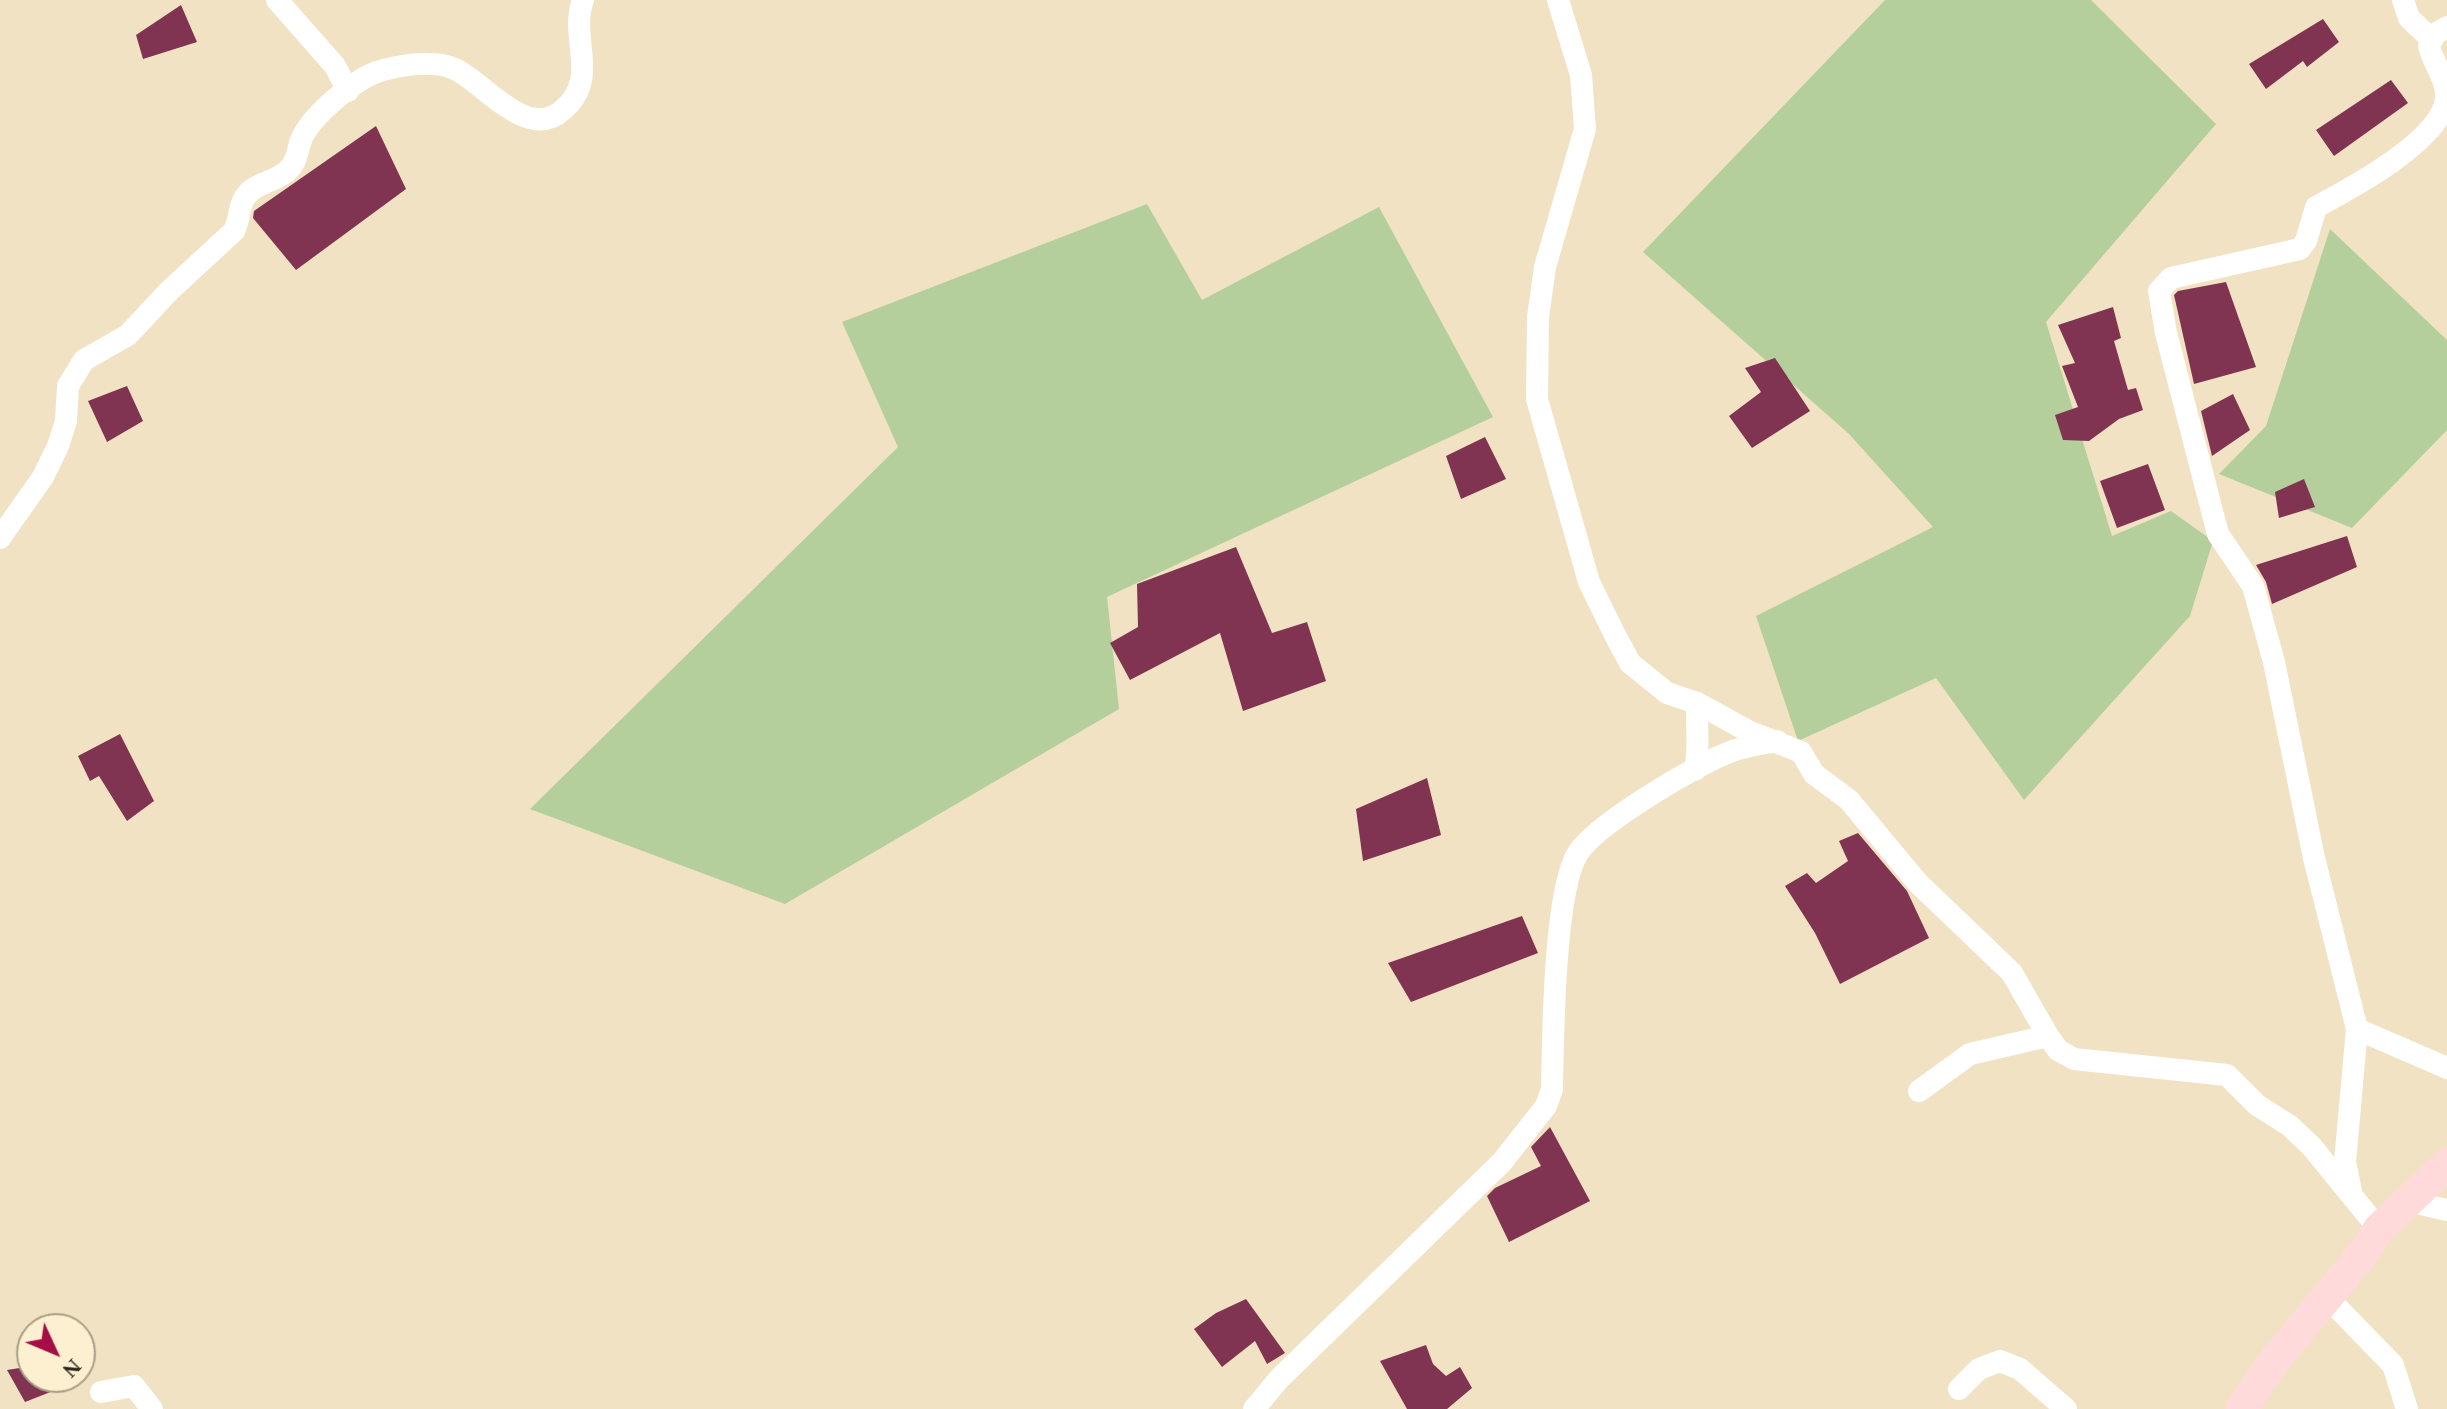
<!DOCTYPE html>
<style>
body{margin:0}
#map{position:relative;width:2447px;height:1409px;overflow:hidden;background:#f0e2c3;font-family:"Times New Roman",serif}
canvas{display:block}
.north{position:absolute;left:16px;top:1313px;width:80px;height:80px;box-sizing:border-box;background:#fdf0d0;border:2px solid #a99f87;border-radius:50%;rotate:134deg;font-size:22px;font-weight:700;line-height:32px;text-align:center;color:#2b261a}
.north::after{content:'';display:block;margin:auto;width:28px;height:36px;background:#a50d46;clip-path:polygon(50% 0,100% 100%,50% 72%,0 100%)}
</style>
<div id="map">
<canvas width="2447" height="1409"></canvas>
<div class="north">N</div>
</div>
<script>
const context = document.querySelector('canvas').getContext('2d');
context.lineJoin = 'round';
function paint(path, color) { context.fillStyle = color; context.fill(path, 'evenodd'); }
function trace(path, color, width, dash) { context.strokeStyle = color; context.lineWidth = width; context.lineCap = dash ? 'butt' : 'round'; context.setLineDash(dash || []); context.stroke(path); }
paint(new Path2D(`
 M1885 0H2091L2216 124 2046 322 2112 536 2171 511 2213 541 2190 616 2024 800 1936 678 1798 741 1756 616 1933 527 1849 434 1643 252Z
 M1147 204 1202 300 1379 207 1493 417 1107 597 1119 709 785 904 530 809 898 447 842 322Z
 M2330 229 2447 340V430L2352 528 2219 474 2266 426Z`), '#b5cf9c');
paint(new Path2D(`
 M181 5 197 42 143 59 136 35Z
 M2323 19 2339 42 2307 67 2303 61 2266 89 2249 64Z
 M2391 80 2408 103 2334 156 2316 130Z
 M376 126 406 189 296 270 253 218 254 211Z
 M2226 282 2256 367 2194 384 2174 295 2178 291Z
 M2113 307 2121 338 2114 341 2128 390 2136 388 2143 410 2119 419 2089 441 2063 440 2055 415 2078 407 2062 366 2075 363 2058 325Z
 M1775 358 1810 411 1752 448 1729 416 1761 392 1745 368Z
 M127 386 143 421 107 442 88 401Z
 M2233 394 2250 430 2212 456 2201 411Z
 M1485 437 1506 479 1461 499 1446 456Z
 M2148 464 2165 510 2117 528 2100 481Z
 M2304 479 2315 507 2279 518 2275 492Z
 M2347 536 2357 567 2272 604 2266 582 2256 565Z
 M1236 547 1272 633 1307 622 1326 681 1243 711 1220 633 1130 680 1110 643 1138 627 1137 584Z
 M120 734 154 801 127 821 99 776 90 781 78 756Z
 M1427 778 1441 835 1363 861 1356 809Z
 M1858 833 1907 891 1929 938 1840 984 1815 933 1785 886 1807 873 1816 883 1848 861 1839 841Z
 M1522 916 1538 953 1411 1002 1388 963Z
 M1550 1127 1590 1201 1509 1242 1487 1196 1495 1188 1541 1166 1531 1147Z
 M1246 1299 1285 1353 1267 1364 1255 1341 1222 1367 1194 1329 1216 1313Z
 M1426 1345 1433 1364 1446 1376 1460 1367 1472 1388 1447 1409H1407L1380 1361Z
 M32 1366V1377L86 1378 25 1402 7 1370Z`), '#813352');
trace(new Path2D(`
 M277 0 335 66 348 91
 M1558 0 1581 75 1585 129 1545 267 1538 317 1537 399 1589 582 1614 633 1630 663 1667 693 1697 703 1748 731 1801 752 1814 774 1849 800 1918 883 2012 973 2048 1036 2058 1050 2074 1059 2227 1075 2257 1105 2290 1126 2312 1147 2352 1196
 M2403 0 2409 18 2431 39
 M0 538 43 477 58 446 66 421 68 386 84 360 128 335 169 291 234 231C240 220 238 208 245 197 254 183 274 182 286 172 297 163 297 152 301 140 310 117 354 80 377 72 399 65 433 59 455 69 486 84 528 143 564 109 600 77 569 38 583 0
 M1695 770C1700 748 1696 727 1697 703
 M2357 1029 2447 1068
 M1919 1091 1970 1054 2048 1036
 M2408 1201 2447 1210
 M2379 1229 2352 1196 2345 1162 2357 1029 2314 858 2274 662 2253 586 2218 534 2166 333 2159 291 2171 278 2300 249 2306 241 2316 207C2350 189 2442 140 2446 98 2447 78 2433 64 2429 46L2435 34 2447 27
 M2327 1297 2393 1365 2407 1409
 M1959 1389 1979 1369 2000 1361 2020 1369 2066 1409
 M101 1392 134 1386 152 1409
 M1254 1409 1279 1379 1502 1162 1546 1106 1552 1089C1553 1039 1554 890 1578 853 1595 825 1697 764 1730 752 1745 746 1762 744 1777 741`), '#fff', 22);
trace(new Path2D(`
 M2241 1409 2274 1361 2365 1251 2379 1229 2447 1164`), '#ffdada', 32);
</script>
